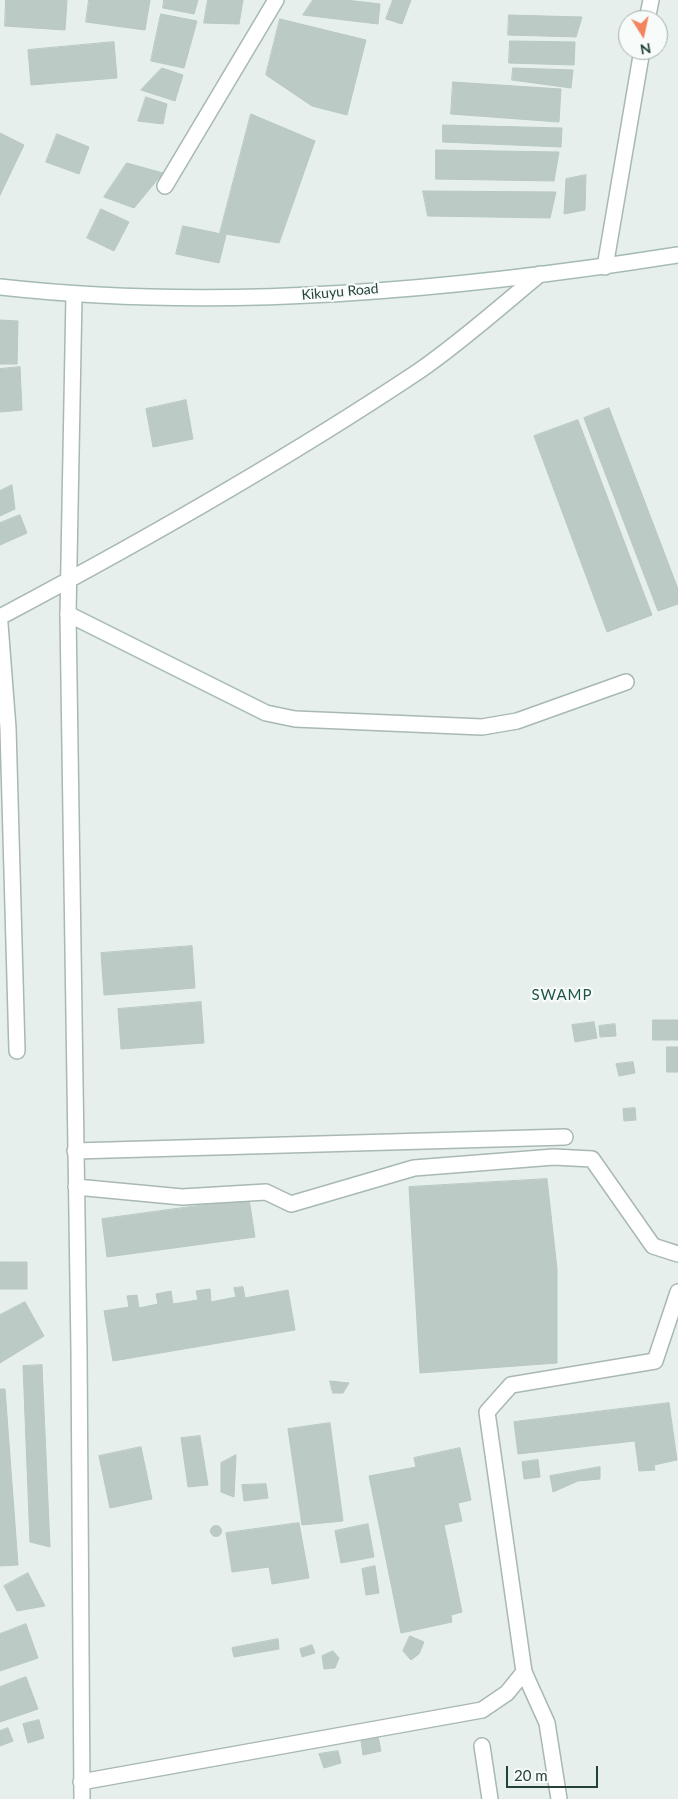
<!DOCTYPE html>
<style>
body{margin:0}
#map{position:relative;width:678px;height:1799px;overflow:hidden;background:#e6efeb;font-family:Lato,sans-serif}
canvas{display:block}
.north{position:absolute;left:618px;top:10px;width:50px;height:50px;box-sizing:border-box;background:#f7fbf9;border:1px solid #a3b1ad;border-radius:50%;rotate:170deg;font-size:14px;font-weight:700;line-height:20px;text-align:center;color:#24423a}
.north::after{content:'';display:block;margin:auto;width:18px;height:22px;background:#f4845f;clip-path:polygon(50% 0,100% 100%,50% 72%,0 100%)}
.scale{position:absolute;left:506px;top:1766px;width:92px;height:22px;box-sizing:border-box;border:2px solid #24423a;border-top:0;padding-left:6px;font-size:15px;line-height:18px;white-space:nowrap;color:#24423a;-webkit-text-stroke:4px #f7fbf9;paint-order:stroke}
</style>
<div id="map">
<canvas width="678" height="1799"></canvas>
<div class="north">N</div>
<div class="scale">20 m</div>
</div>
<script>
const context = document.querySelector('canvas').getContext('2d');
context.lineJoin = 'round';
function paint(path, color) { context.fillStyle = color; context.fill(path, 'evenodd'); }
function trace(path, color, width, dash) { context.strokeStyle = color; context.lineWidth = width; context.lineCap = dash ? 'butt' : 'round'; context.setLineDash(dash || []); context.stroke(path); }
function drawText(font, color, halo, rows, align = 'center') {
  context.font = font + ' Lato,sans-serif'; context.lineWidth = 4.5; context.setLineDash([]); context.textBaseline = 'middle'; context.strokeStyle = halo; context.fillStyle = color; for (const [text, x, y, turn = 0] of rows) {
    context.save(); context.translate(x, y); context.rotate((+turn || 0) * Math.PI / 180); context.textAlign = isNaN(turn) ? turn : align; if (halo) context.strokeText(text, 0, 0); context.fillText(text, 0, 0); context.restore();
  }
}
const building = new Path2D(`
 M6 0H67L65 30 5 26Z
 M89 0H150L145 30 86 22Z
 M164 0H198L194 14 163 8Z
 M208 0H243L239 24 204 23Z
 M313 0H346L380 4 378 24 303 15Z
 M393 0H411L402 24 386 19Z
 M161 14 197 21 184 68 151 61Z
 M509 15 582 17 576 37 508 35Z
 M280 19 366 40 347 115 312 106 266 75Z
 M510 41 575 42 574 65 509 63Z
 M114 42 117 78 31 85 28 50Z
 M162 68 183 75 175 101 141 90Z
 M513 68 573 70 571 88 512 80Z
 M453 82 561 89 559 122 451 114Z
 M146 97 167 104 163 124 138 121Z
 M251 114 315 141 279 243 220 233Z
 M443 125 562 128 561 147 443 142Z
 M0 133 24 145 0 195Z
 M57 134 89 147 79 174 46 162Z
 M436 150 559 152 554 181 436 179Z
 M127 163 163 173 134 208 104 197Z
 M586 175 585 210 564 214 566 179Z
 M423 191 556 192 550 218 428 216Z
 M101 209 129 222 114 251 87 238Z
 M183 226 226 235 219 263 176 254Z
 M0 320 18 321 17 364H0Z
 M20 367 22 410 0 412V369Z
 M186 400 193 439 153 447 146 409Z
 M609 408 678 589V604L658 611 584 418Z
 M578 420 652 615 607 632 534 436Z
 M12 485 15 509 0 516V491Z
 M20 515 27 533 0 545V523Z
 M192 946 195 988 104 995 101 953Z
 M201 1002 204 1043 121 1049 118 1009Z
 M653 1020H678V1040H653Z
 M594 1022 597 1038 575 1042 572 1025Z
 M615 1024 616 1036 600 1037 599 1026Z
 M667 1047H678V1072H667Z
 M633 1062 635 1073 619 1076 616 1064Z
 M635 1108 636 1120 624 1121 623 1109Z
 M547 1179 557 1269V1363L420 1373 409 1187Z
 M249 1199 255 1237 107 1257 102 1219Z
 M0 1262H27V1289H0Z
 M243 1287 245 1298 288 1290 295 1330 113 1361 104 1311 129 1307 127 1296 137 1295 139 1308 158 1304 156 1294 171 1291 173 1304 198 1300 196 1291 210 1289 211 1302 236 1297 234 1288Z
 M25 1302 44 1336 0 1363V1315Z
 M42 1365 50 1547 30 1542 23 1366Z
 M330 1381 349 1383 343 1393H333Z
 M0 1389H5L18 1565 0 1566Z
 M669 1403 677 1460 654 1465 655 1470 639 1471 635 1441 518 1454 514 1422Z
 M330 1423 343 1521 302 1525 288 1429Z
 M200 1436 208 1485 188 1487 181 1438Z
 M141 1447 152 1499 110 1508 99 1456Z
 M460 1448 471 1500 458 1503 462 1521 444 1525 462 1612 451 1615 452 1622 401 1633 369 1476 416 1467 414 1458Z
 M236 1455 234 1497 221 1492V1463Z
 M538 1460 540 1477 524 1479 522 1462Z
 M600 1467V1479L578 1481 553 1492 550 1476Z
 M266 1484 268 1498 244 1501 242 1485Z
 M299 1523 309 1578 272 1584 269 1567 232 1572 226 1533Z
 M368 1524 374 1557 341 1563 335 1531Z
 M210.5 1531a5.5 5.5 0 1 1 11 0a5.5 5.5 0 1 1-11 0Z
 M375 1566 379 1593 366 1595 362 1569Z
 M28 1573 45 1606 17 1611 4 1586Z
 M26 1624 38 1658 0 1671V1634Z
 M410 1636 424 1642 419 1654 411 1660 403 1651Z
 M278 1639 279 1649 234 1657 232 1648Z
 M312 1645 315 1653 302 1657 300 1649Z
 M333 1651 339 1658 335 1668 324 1669 322 1656Z
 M26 1677 38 1709 0 1722V1687Z
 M39 1720 44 1738 28 1743 23 1724Z
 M8 1728 13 1741 0 1746V1731Z
 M378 1736 381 1751 363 1755 361 1741Z
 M338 1751 341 1763 324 1768 319 1754Z`);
paint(building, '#bbcac4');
trace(building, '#b8c9c2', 1);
const service = new Path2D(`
 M647 20 651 0
 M605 267 642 50
 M68 614 266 713 295 719 482 727 517 721 626 682
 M75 1151 565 1137
 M524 1672 547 1723 559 1799`);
const minor = new Path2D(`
 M165 186 276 0
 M74 295 68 614 79 1351 82 1799
 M0 617C143 541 284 461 419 371 461 342 500 307 540 274
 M0 624 8 728 17 1051
 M76 1187 182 1197 266 1192 291 1204 414 1168 554 1157 592 1159 653 1246 678 1254
 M482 1746 490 1799
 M81 1782 482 1710 507 1693 524 1672 487 1412 511 1385 655 1361 678 1292`);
const secondary = new Path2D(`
 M0 287C223 312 457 290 678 255`);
trace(service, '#a8b8b2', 18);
trace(minor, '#a8b8b2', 18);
trace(secondary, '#a4bbb3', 18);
trace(service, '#fff', 15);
trace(minor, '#fff', 15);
trace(secondary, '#fff', 15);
drawText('14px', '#24423a', '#f7fbf9', [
 ["Kikuyu Road",340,292,-5]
]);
context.letterSpacing = '1px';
drawText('15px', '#1f5548', '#f7fbf9', [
 ["SWAMP",562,995]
]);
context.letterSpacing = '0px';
</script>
